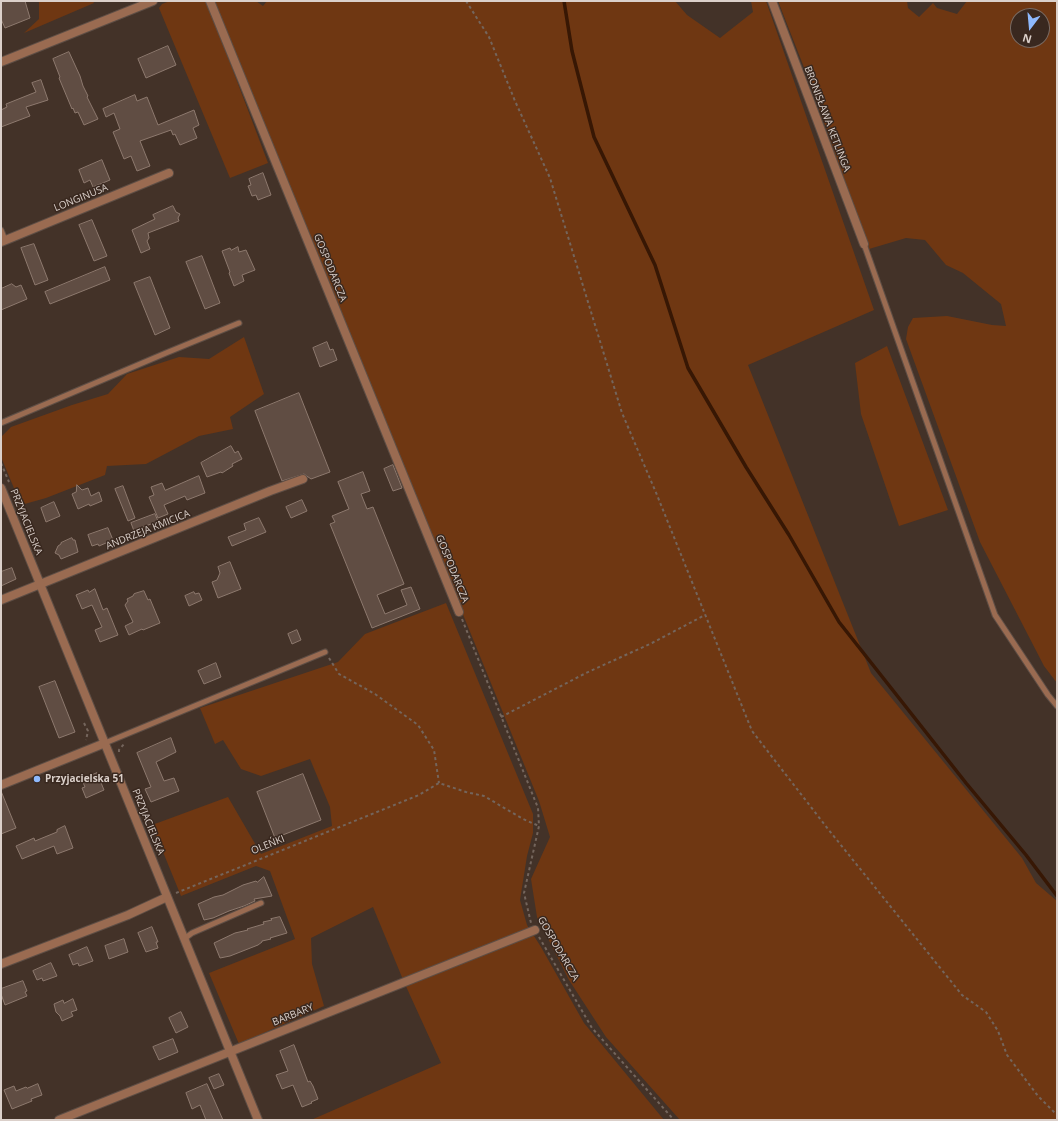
<!DOCTYPE html>
<meta charset="utf-8">
<style>
body{margin:0}
#map{position:relative;width:1058px;height:1121px;overflow:hidden;background:#433228;font-family:"Open Sans",sans-serif}
canvas{display:block}
.frame{position:absolute;inset:0;border:2px solid #dbd0ca;pointer-events:none}
.north{position:absolute;left:1010px;top:8px;width:40px;height:40px;box-sizing:border-box;background:#39281f;border:1px solid #7a6b63;border-radius:50%;rotate:196deg;font-size:11px;font-weight:700;line-height:16px;text-align:center;color:#dbd0ca}
.north::after{content:'';display:block;margin:auto;width:14px;height:18px;background:#8eb9fd;clip-path:polygon(50% 0,100% 100%,50% 72%,0 100%)}
</style>
<div id="map">
<canvas width="1058" height="1121"></canvas>
<div class="frame"></div>
<div class="north">N</div>
</div>
<script>
const context = document.querySelector('canvas').getContext('2d');
context.lineJoin = 'round';
function paint(path, color) { context.fillStyle = color; context.fill(path, 'evenodd'); }
function trace(path, color, width, dash) { context.strokeStyle = color; context.lineWidth = width; context.lineCap = dash ? 'butt' : 'round'; context.setLineDash(dash || []); context.stroke(path); }
function drawText(font, color, halo, rows, align = 'center') {
  context.font = font + ' "Open Sans",sans-serif'; context.lineWidth = 3; context.setLineDash([]); context.textBaseline = 'middle'; context.strokeStyle = halo; context.fillStyle = color; for (const [text, x, y, turn = 0] of rows) {
    context.save(); context.translate(x, y); context.rotate((+turn || 0) * Math.PI / 180); context.textAlign = isNaN(turn) ? turn : align; if (halo) context.strokeText(text, 0, 0); context.fillText(text, 0, 0); context.restore();
  }
}
paint(new Path2D(`
 M39 1H93L94 3 24 33 39 19Z
 M170 1H206L207 2 268 163 230 178 159 8 162 4Z
 M213 1H256L263 6 267 1H675L687 15 720 38 753 12 751 1H766L874 310 748 365 871 673 1022 858 1036 883 1057 901V1120H680L606 1037 569 980 537 917 531 879 550 837 539 801Z
 M778 1H907L908 8 919 17 933 3 937 8 957 14 967 1H1057V683L1044 666 980 542 906 339 908 327 913 318 947 316 992 325 1006 326 1001 304 963 273 946 265 925 240 906 238 869 249 809 80ZM1018 16H1042V40H1018Z
 M244 337 264 394 230 417 233 429 199 436 146 464 107 466 105 475 46 498 21 505 1 457V437L11 427 72 405 108 394 127 374 179 357 209 359Z
 M887 346 948 510 899 526 861 414 855 363Z
 M446 603 533 814V833L527 856 520 900 527 925 541 947 584 1023 664 1120H311L441 1063 404 982 373 907 311 938 312 964 324 1006 239 1044 209 973 295 939 270 871 256 866 181 896 152 825 228 797 261 854 332 826 330 807 310 759 261 776 241 769 223 740 215 744 200 708 338 662 365 634Z`), '#6f3712');
trace(new Path2D(`
 M564 1 572 51 594 137 655 265 688 368 746 467 789 535 839 622 966 783 1026 855 1057 896`), '#371704', 3.5);
const building = new Path2D(`
 M1 1H25L30 18 5 28 1 19Z
 M168 46 176 65 146 78 138 59Z
 M69 52 80 76 83 86 88 96 87 97 98 119 84 125 78 112 75 113 73 108 72 109 59 78 60 77 53 59Z
 M41 80 48 100 26 107 30 116 1 127V110L7 107 6 104 36 92 32 83Z
 M135 95 137 101 147 97 158 125 194 110 199 125 193 128 197 138 180 145 175 134 173 135 171 130 140 141 150 166 137 171 131 156 124 159 113 132 120 129 114 113 106 117 103 109Z
 M102 160 110 180 93 187 90 180 84 183 79 170Z
 M263 173 271 195 258 200 256 195 252 196 248 186 251 185 249 179Z
 M173 206 176 212 180 214 178 218 179 221 148 233 149 238 147 241 150 249 141 253 132 230 155 219 153 215Z
 M92 220 107 256 94 261 79 225Z
 M34 244 48 280 35 285 21 248Z
 M238 247 239 252 246 250 255 270 242 275 244 281 234 286 229 273 230 272 222 251 230 248 231 250Z
 M202 256 220 303 205 309 186 262Z
 M105 267 110 280 50 304 45 292Z
 M150 277 170 328 155 335 134 283Z
 M12 284 16 287 21 285 27 299 1 310V289Z
 M327 342 330 350 333 349 337 360 320 367 313 348Z
 M299 393 330 472 311 479 304 474 282 481 255 411Z
 M231 446 235 453 238 451 242 459 232 464 233 466 222 473 221 472 207 477 201 463Z
 M393 465 402 488 393 491 384 469Z
 M363 472 370 491 361 494 367 509 373 507 404 584 377 595 385 614 407 605 401 590 411 587 420 609 372 628 330 524 335 522 332 516 349 509 338 482Z
 M199 476 205 493 187 500 185 496 164 505 168 514 158 518 149 497 154 495 151 487 162 483 165 490Z
 M77 485 82 490 88 488 91 496 99 492 102 501 90 506 89 504 78 509 72 494 76 492Z
 M123 486 135 518 128 521 115 489Z
 M302 500 307 511 291 518 286 507Z
 M54 502 60 516 46 522 41 508Z
 M155 514 158 521 134 531 131 523Z
 M259 518 266 532 232 546 228 537 246 530 244 524Z
 M108 528 113 540 99 546 98 544 92 546 88 535Z
 M72 538 73 540H75L78 552 61 559 59 555 55 553 58 546 61 544V543Z
 M230 562 241 589 218 598 212 582 217 580 220 573 218 567Z
 M12 568 16 579 1 586V572Z
 M95 589 103 610 107 608 118 635 100 642 95 630 102 627 92 605 82 609 76 595 88 590 89 592Z
 M144 591 148 600 150 599 160 623 143 630 142 629 129 635 125 626 133 622 125 605 128 601 127 599 133 596 134 594Z
 M194 592 195 594 199 593 202 600 189 606 185 596Z
 M297 630 301 640 292 644 288 634Z
 M216 663 221 677 204 684 198 671Z
 M55 681 75 732 59 738 39 687Z
 M171 738 176 752 156 762 164 781 174 778 179 791 151 802 145 789 151 787 137 753Z
 M97 773 104 790 86 798 82 788 85 787 82 780Z
 M303 774 321 820 275 838 257 792Z
 M1 791 16 828 1 834Z
 M65 826 73 848 57 854 54 846 22 859 16 846 34 838 35 841 57 832V830Z
 M264 877 272 896 254 899 255 901 244 906 229 911 213 918 204 920 198 904 214 897 223 895 243 885 256 881 257 882Z
 M280 917 287 933 270 938 271 939 262 941V942L258 945 230 956 220 958 214 943 235 933 248 930 247 929 264 924 263 922 272 920 271 919Z
 M152 927 158 942H156L158 948 146 952 138 933Z
 M124 939 128 952 109 959 105 946Z
 M87 947 93 961 79 966 78 963 73 965 69 955Z
 M51 963 57 976 43 981 42 978 37 980 33 971Z
 M23 981 27 991 25 992 27 996 5 1005 1 994V989Z
 M73 999 77 1010 71 1012 73 1016 62 1021 60 1016 56 1012 54 1004 63 1000 64 1003Z
 M181 1012 188 1027 176 1033 169 1018Z
 M173 1039 178 1052 159 1060 153 1047Z
 M294 1045 308 1082 310 1081 313 1086 318 1099 311 1102 312 1103 302 1107 293 1085 282 1089 276 1075 288 1071 280 1051Z
 M219 1074 224 1085 214 1089 209 1078Z
 M38 1084 42 1095 31 1099 32 1101 12 1109 4 1090 14 1086 16 1091 26 1087 27 1088Z
 M207 1084 223 1120H206L200 1105 192 1109 186 1093Z`);
paint(building, '#604d43');
trace(building, '#8d796e', 1);
const service = new Path2D(`
 M1 230 5 240
 M864 244 995 615 1048 695 1057 706
 M1 423 166 353 239 323
 M105 743 325 652
 M184 939 192 933 261 903`);
const minor = new Path2D(`
 M210 1 459 612
 M772 1 864 244
 M1 62 153 1
 M1 242 169 173
 M1 600 270 491 303 479
 M1 964 128 915 167 897
 M59 1120 535 930`);
const tertiary = new Path2D(`
 M1 488 258 1120
 M1 785 105 743`);
trace(service, '#5e4e45', 7);
trace(minor, '#5e4e45', 10);
trace(tertiary, '#5e4e45', 10);
trace(new Path2D(`
 M466 1 489 37 515 101 550 178 622 413 657 495 752 731 828 829 962 995 986 1012 998 1031 1007 1055 1038 1096 1057 1115
 M1 463 9 482
 M462 619 538 808 539 826 524 893 531 923
 M329 658 339 674 375 694 418 725 434 750 439 783
 M501 717 586 673 652 643 705 615
 M84 723 88 731 86 740
 M119 752V750L124 744
 M176 893 419 795 439 783 466 792 484 796 523 819 539 826
 M539 937 592 1028 674 1120`), '#74655c', 2, [3, 3]);
trace(service, '#9a6b51', 5);
trace(minor, '#9a6b51', 8);
trace(tertiary, '#9a6b51', 8);
for (const [x, y, r, color] of [
 [37,779,4,"#8eb9fd"]
]) { const dot = new Path2D(); dot.arc(x, y, r, 0, 2 * Math.PI); context.fillStyle = color; context.fill(dot); trace(dot, '#39281f', 1.5); }
drawText('10px', '#dbd0ca', '#39281f', [
 ["BRONISŁAWA KETLINGA",827,119,69],
 ["LONGINUSA",81,198,-22],
 ["GOSPODARCZA",330,268,68],
 ["PRZYJACIELSKA",26,522,68],
 ["ANDRZEJA KMICICA",148,530,-22],
 ["GOSPODARCZA",452,569,68],
 ["PRZYJACIELSKA",148,822,68],
 ["OLEŃKI",268,845,-22],
 ["GOSPODARCZA",558,949,60],
 ["BARBARY",293,1015,-22]
]);
drawText('bold 10px', '#dbd0ca', '#39281f', [
 ["Przyjacielska 51",45,779]
], 'left');
</script>
